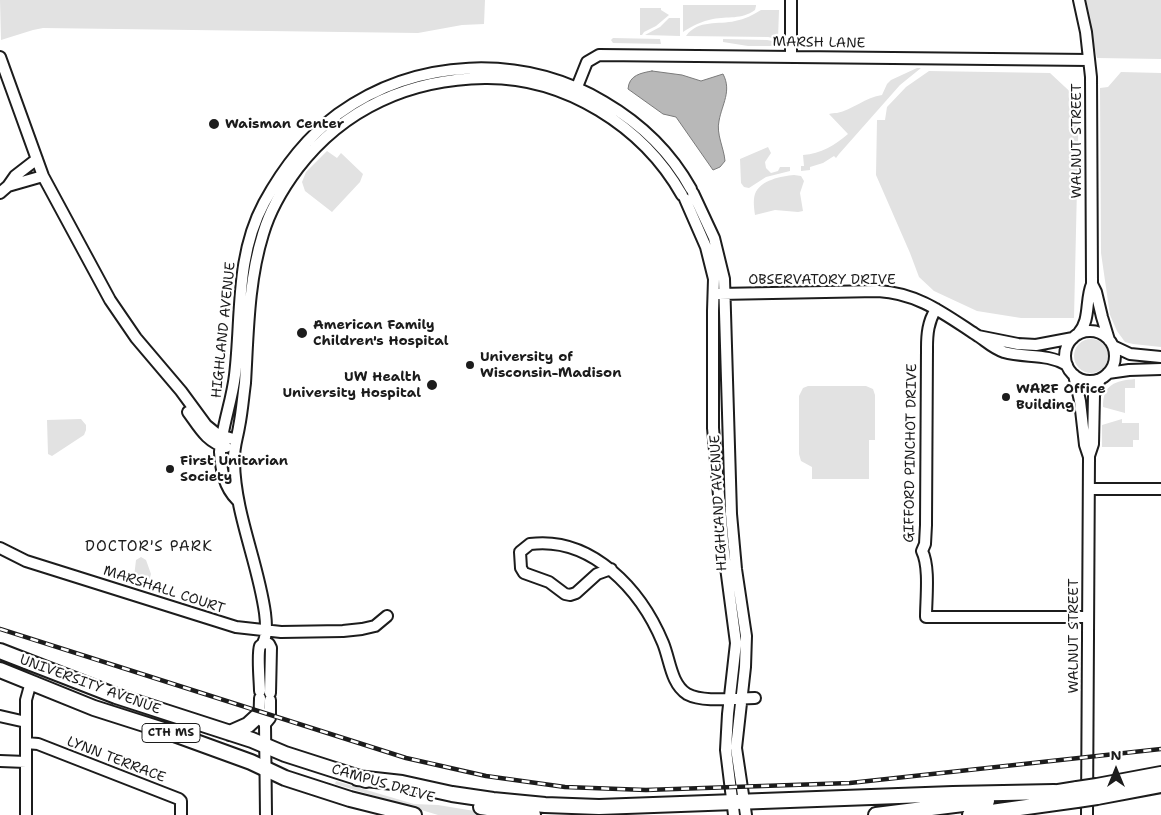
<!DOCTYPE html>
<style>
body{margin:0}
#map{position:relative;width:1161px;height:815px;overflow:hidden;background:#fff;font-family:"Shantell Sans",sans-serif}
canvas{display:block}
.north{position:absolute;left:1091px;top:745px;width:50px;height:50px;-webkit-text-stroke:4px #fff;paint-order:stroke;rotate:0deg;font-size:14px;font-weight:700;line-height:20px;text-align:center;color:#1c1c1c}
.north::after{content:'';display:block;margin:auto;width:18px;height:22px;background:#1c1c1c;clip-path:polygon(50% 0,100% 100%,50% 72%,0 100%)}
</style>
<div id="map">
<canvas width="1161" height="815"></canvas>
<div class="north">N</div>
</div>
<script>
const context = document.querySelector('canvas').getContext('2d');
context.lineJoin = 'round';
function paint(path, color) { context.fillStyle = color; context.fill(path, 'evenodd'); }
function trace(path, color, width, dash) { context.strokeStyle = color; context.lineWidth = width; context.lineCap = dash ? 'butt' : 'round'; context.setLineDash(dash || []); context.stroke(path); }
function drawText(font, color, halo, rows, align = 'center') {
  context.font = font + ' "Shantell Sans",sans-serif'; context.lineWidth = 4.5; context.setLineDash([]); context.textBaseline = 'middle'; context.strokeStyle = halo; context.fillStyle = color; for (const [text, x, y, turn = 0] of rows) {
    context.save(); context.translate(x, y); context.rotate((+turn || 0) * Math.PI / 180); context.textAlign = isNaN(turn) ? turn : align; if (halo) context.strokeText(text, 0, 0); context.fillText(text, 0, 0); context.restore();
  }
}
paint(new Path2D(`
 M0 0H485L484 24 462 25 418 33 43 28 33 30 1 40Z
 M1084 0H1161V59L1097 58Z
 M683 5H756V6L755 10C741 20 728 16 713 19 702 21 692 26 683 32Z
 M640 8H661V10L669 15 656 26 644 32 642 35H640Z
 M761 10H779L778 39 768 37 686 36C698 19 719 25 735 21 745 19 753 15 761 10Z
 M669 18H680V36L645 35 660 27Z
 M613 38 660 39 661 44 613 43 611 40Z
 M723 39 767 40 772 41 776 45 773 46H748L723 42Z
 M917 68H921L900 85 839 154 836 158 834 156 823 163 810 167V170L801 171V166H804L803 155C821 154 835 145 848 134L829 114C832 113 834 113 837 113 852 110 866 97 882 95L887 84 891 80Z
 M929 71 1050 73 1079 100 1074 318H1021L977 311 934 291 919 277 910 253 876 175 877 120H885L887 107 906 87Z
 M1121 72 1161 73V347L1133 344 1125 342 1117 331 1110 315 1101 253 1100 88 1108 87Z
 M768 147 771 153 765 162 766 168 771 173 778 171 780 167H790V171L766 177 749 188 744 187 741 183 740 159Z
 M327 151 337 158 341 153 363 174 360 182 332 212 305 191 302 182 306 172Z
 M794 175 801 176 804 181 800 193 803 211 798 212 775 210 755 215C754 208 753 200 755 194 760 180 782 176 794 175Z
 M1074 356a17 17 0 1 1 34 0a17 17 0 1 1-34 0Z
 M1135 379V388H1125V413L1103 407C1103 384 1115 381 1135 379Z
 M808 386H866L873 389 875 395V440H869V479H812V467L801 461 799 454V396L803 388Z
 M81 419 86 425V430L84 435 52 456 48 454 47 420Z
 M1122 419V423H1139V440H1133V447H1102V425Z
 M141 557 146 560 151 574 149 581C142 585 138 582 134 577L136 560Z
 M336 781 414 804 438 805 499 815H438L335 784Z`), '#e2e2e2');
const water = new Path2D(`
 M652 71 682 75 701 81 723 74C732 91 722 104 719 121 716 134 724 148 725 161L720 167 713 170 676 117 663 114 628 89C629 75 641 73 652 71Z`);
paint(water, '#b8b8b8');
trace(water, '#7a7a7a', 1);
const minor = new Path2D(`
 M791 56V0
 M0 57 43 176 110 300 136 338 181 391 206 425 217 434 236 440
 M575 92 587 62 599 55 1089 60
 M8 186 43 176
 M0 193 8 186 15 176 37 159
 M693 193 714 238 724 279 731 514 736 569 746 636 745 667 736 748 746 815
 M685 199 706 247 714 279 713 311V428L724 552 736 643 728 714 726 750 734 815
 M1092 284 1096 292 1102 317 1109 340
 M719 294 878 291C917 293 943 313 975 334 985 340 992 348 1004 352 1025 358 1047 353 1067 365
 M936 309C928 322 927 334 927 348L926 525 925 544 922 551C930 567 926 599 926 617H1088
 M1065 356a25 25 0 1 1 50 0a25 25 0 1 1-50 0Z
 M1078 334C1091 320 1085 300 1092 284L1091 77 1086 32 1079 0
 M978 336 1018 344 1036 345 1073 338
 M1113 346 1130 354 1161 357
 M1108 373 1129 370 1161 369
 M1074 375 1080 401 1085 445 1089 457 1087 815
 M188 412C199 427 207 443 226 447
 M1089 456 1093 444 1094 395 1100 379
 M1089 489H1161
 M237 500C224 487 221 470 220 452 222 426 232 401 235 375 242 317 235 257 264 203 282 170 307 137 338 114 416 58 521 53 604 102 640 123 670 151 691 189
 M0 548 26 561 236 627 281 632 343 631 362 629 375 626 387 616
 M611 569 597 574 576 593 570 595 565 594 549 582 524 573 521 568 520 552 530 544C592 536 641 590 663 643 670 660 671 684 687 694 704 703 735 698 755 698
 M265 642 269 644 271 648 270 693
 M260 691C260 682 257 654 260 646 261 645 263 644 263 643 267 636 266 621 265 613 258 562 235 514 234 462 233 450 237 439 239 427 242 412 243 398 245 383 248 333 248 282 263 234 270 210 283 188 298 168 344 108 410 79 485 78 565 77 643 126 682 195
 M260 698C260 708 258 717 265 724L266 815
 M0 716 26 722
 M265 724 270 718V700
 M26 743 38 744 179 799 181 801V815
 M0 761 26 762
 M26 815V700L31 682`);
const major = new Path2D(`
 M0 651 116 696 252 740 285 754 366 780
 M0 670 94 708 163 730 251 762 285 778 350 799 414 815
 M230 733 248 725 260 714
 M357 778 402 783 452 794 493 800 545 805 599 807 953 794 1054 792
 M1097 786 1161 774
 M1046 794 1077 789
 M1097 797 1161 785
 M481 807 533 815
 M876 815 987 801
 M970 815 1077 800`);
trace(minor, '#1c1c1c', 14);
trace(major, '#1c1c1c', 18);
trace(minor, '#fff', 10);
trace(major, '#fff', 14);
const rail = new Path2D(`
 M0 629 406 758 486 776 565 787 646 790 850 783 1161 749`);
trace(rail, '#1c1c1c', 4.5);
trace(rail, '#fff', 2.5, [8]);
const majorBridge = new Path2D(`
 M1077 789 1097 786
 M1077 800 1097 797`);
trace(majorBridge, '#1c1c1c', 18, []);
trace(majorBridge, '#fff', 14);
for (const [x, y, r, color] of [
 [214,124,6,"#1c1c1c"],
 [302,333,6,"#1c1c1c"],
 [470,365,5,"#1c1c1c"],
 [432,385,6,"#1c1c1c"],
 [1006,397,5,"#1c1c1c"],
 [170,469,5,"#1c1c1c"]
]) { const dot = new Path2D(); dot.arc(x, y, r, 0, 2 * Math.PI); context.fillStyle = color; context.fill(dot); trace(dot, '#fff', 2); }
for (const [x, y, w] of [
 [171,733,58]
]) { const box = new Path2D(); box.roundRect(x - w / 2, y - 9.5, w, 19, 4); context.fillStyle = '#fff'; context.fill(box); trace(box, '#1c1c1c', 1); }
drawText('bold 12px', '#1c1c1c', null, [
 ["CTH MS",171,733]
]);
drawText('14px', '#1c1c1c', '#fff', [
 ["MARSH LANE",819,43,1],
 ["WALNUT STREET",1077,141,-90],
 ["OBSERVATORY DRIVE",822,280],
 ["HIGHLAND AVENUE",224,330,-84],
 ["GIFFORD PINCHOT DRIVE",911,453,-89],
 ["HIGHLAND AVENUE",719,503,-93],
 ["MARSHALL COURT",164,590,18],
 ["WALNUT STREET",1074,636,-90],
 ["UNIVERSITY AVENUE",90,685,20],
 ["LYNN TERRACE",116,760,21],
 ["CAMPUS DRIVE",383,784,16]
]);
drawText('bold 14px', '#1c1c1c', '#fff', [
 ["Waisman Center",225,124],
 ["American Family",313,325],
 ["Children's Hospital",313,341],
 ["University of",480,357],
 ["Wisconsin-Madison",480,373],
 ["UW Health",421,377,"right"],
 ["University Hospital",421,393,"right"],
 ["WARF Office",1016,389],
 ["Building",1016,405],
 ["First Unitarian",180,461],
 ["Society",180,477]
], 'left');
context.letterSpacing = '1px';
drawText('15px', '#1c1c1c', '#fff', [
 ["DOCTOR'S PARK",149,547]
]);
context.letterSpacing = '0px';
</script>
